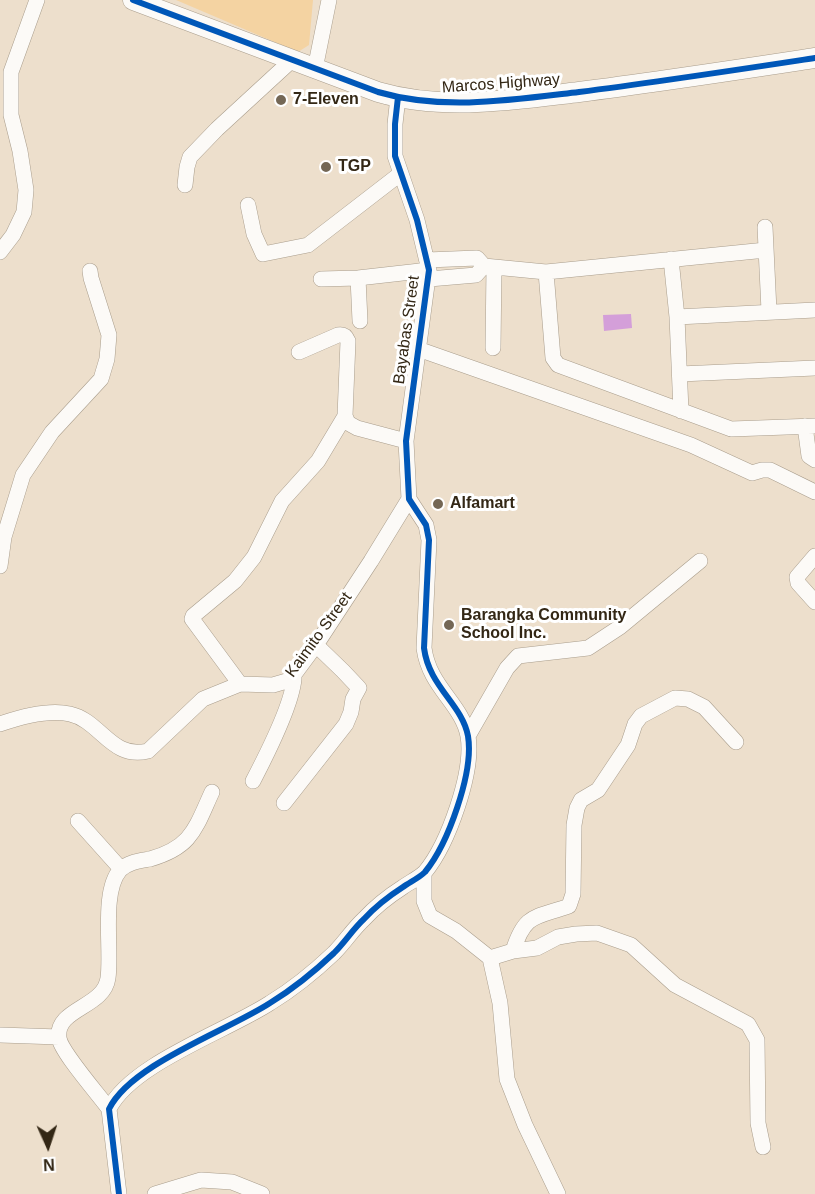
<!DOCTYPE html>
<style>
body{margin:0}
#map{position:relative;width:815px;height:1194px;overflow:hidden;background:#eddfcc;font-family:Arial,sans-serif}
canvas{display:block}
.north{position:absolute;left:18px;top:1116px;width:60px;height:60px;-webkit-text-stroke:4px #fff;paint-order:stroke;rotate:177deg;font-size:16px;font-weight:700;line-height:24px;text-align:center;color:#332715}
.north::after{content:'';display:block;margin:auto;width:21px;height:27px;background:#332715;clip-path:polygon(50% 0,100% 100%,50% 72%,0 100%)}
</style>
<div id="map">
<canvas width="815" height="1194"></canvas>
<div class="north">N</div>
</div>
<script>
const context = document.querySelector('canvas').getContext('2d');
context.lineJoin = 'round';
function paint(path, color) { context.fillStyle = color; context.fill(path, 'evenodd'); }
function trace(path, color, width, dash) { context.strokeStyle = color; context.lineWidth = width; context.lineCap = dash ? 'butt' : 'round'; context.setLineDash(dash || []); context.stroke(path); }
function drawText(font, color, halo, rows, align = 'center') {
  context.font = font + ' Arial,sans-serif'; context.lineWidth = 6; context.setLineDash([]); context.textBaseline = 'middle'; context.strokeStyle = halo; context.fillStyle = color; for (const [text, x, y, turn = 0] of rows) {
    context.save(); context.translate(x, y); context.rotate((+turn || 0) * Math.PI / 180); context.textAlign = isNaN(turn) ? turn : align; if (halo) context.strokeText(text, 0, 0); context.fillText(text, 0, 0); context.restore();
  }
}
paint(new Path2D(`
 M176 0H313L309 45 298 52Z`), '#f4d3a2');
paint(new Path2D(`
 M631 314 632 328 604 331 603 315Z`), '#d49fd9');
const minor = new Path2D(`
 M315 69 329 0
 M185 185 187 167 190 157 217 129 292 60
 M248 205 254 234 263 254 308 245 400 174
 M765 227 769 311
 M0 252 13 235 24 212 26 190 20 151 11 115V72L37 0
 M671 259 677 317 681 411
 M427 260 477 258 484 266 546 272 766 250
 M546 272 553 358 558 365 731 429 815 426
 M358 278 360 321
 M321 279 358 278 429 270
 M429 279 476 275 484 266
 M677 317 815 310
 M493 348 494 267
 M418 349 691 445 752 473 762 470H770L815 492
 M299 352 338 335C344 334 346 336 348 341L345 416 348 423 357 428 406 441
 M680 374 815 368
 M805 426 809 456 815 460
 M815 556 797 577 798 583 815 602
 M0 566 4 537 23 475 52 432 101 379 107 359 109 335 91 278 90 271
 M240 684 192 619 193 616 235 581 254 557 282 501 318 461 345 416
 M0 724C20 717 48 709 70 714 101 721 111 760 148 751L203 699 240 684 273 685 290 680 316 645 371 561 409 499
 M468 736 507 668 518 656 588 648 620 627 700 561
 M253 781C265 758 296 698 294 674
 M284 803 346 724 351 712 353 699 359 688 343 671 316 645
 M78 821 121 869
 M424 873V901L430 916 456 931 490 958 500 1003 507 1079 525 1125 558 1194
 M513 951C525 913 535 918 569 906L573 894 574 825 577 808 581 800 598 790 628 745 635 724 641 716 675 698 688 699 704 707 736 742
 M490 958 513 951 537 948 558 937 576 934 597 933 631 945 675 985 748 1024 757 1040 758 1123 763 1147
 M0 1035 59 1037
 M109 1109C99 1095 61 1052 59 1038 55 1008 104 1008 108 978 112 950 101 892 120 870 128 862 139 861 150 859 192 847 195 829 212 792
 M119 1194 109 1109C131 1064 227 1031 270 1003 293 989 315 971 334 953 345 942 353 929 364 919 375 907 389 896 403 887 410 882 419 878 425 872 448 844 474 772 468 736 462 704 429 687 424 648L429 540 426 525 409 499 406 441 429 270 417 220 395 156V124L398 97
 M155 1194 201 1180 232 1182 262 1194`);
const major = new Path2D(`
 M133 0 378 92C443 111 512 100 579 92 658 82 736 70 815 58`);
trace(minor, '#a99d8c', 16);
trace(major, '#a99d8c', 21);
trace(minor, '#fcfaf7', 15);
trace(major, '#fcfaf7', 20);
trace(new Path2D(`
 M133 0 378 92C443 111 512 100 579 92 658 82 736 70 815 58
 M119 1194 109 1109C131 1064 227 1031 270 1003 293 989 315 971 334 953 345 942 353 929 364 919 375 907 389 896 403 887 410 882 419 878 425 872 448 844 474 772 468 736 462 704 429 687 424 648L429 540 426 525 409 499 406 441 429 270 417 220 395 156V124L398 97`), '#0057b8', 6);
for (const [x, y, r, color] of [
 [281,100,6,"#746755"],
 [326,167,6,"#746755"],
 [438,504,6,"#746755"],
 [449,625,6,"#746755"]
]) { const dot = new Path2D(); dot.arc(x, y, r, 0, 2 * Math.PI); context.fillStyle = color; context.fill(dot); trace(dot, '#fff', 2); }
drawText('16px', '#332715', '#fff', [
 ["Marcos Highway",501,84,-4],
 ["Bayabas Street",407,330,-82],
 ["Kaimito Street",319,635,-54]
]);
drawText('bold 16px', '#332715', '#fff', [
 ["7-Eleven",293,100],
 ["TGP",338,167],
 ["Alfamart",450,504],
 ["Barangka Community",461,616],
 ["School Inc.",461,634]
], 'left');
</script>
